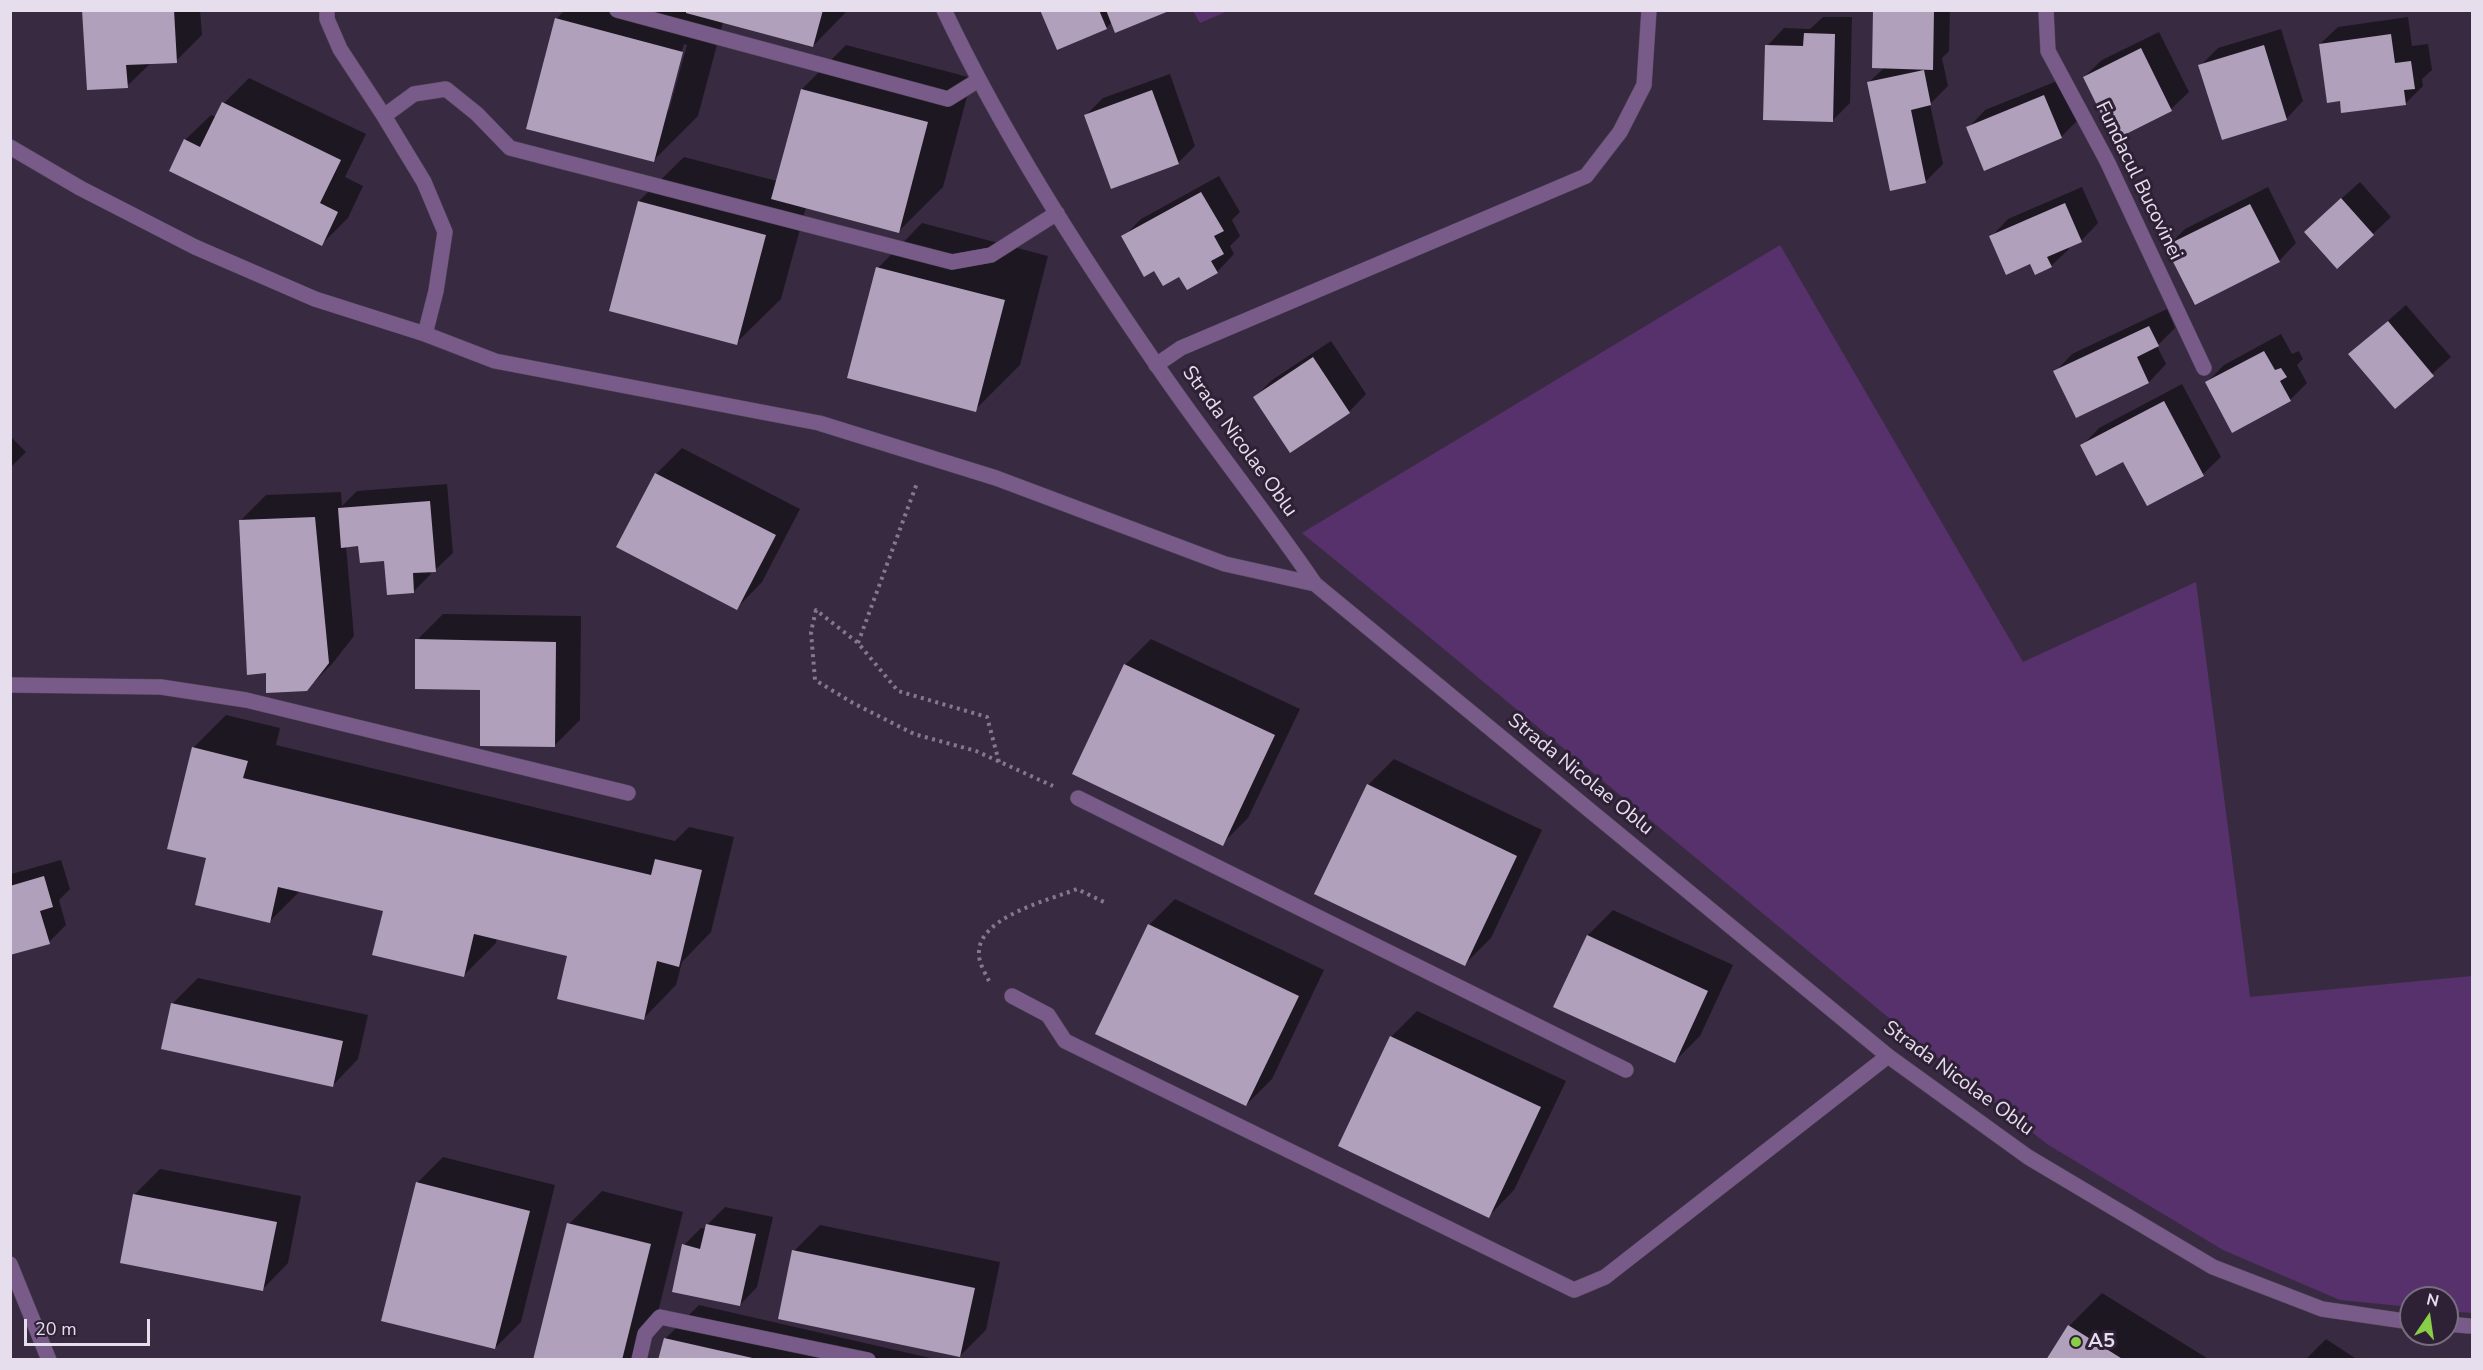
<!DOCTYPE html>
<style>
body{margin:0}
#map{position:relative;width:2483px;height:1370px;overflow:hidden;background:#382b41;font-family:"Nunito Sans",sans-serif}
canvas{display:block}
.frame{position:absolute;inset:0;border:12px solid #e7deed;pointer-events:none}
.north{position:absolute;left:2399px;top:1286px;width:60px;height:60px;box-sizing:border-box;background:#2e2136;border:2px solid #786d7f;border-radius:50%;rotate:13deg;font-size:16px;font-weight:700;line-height:24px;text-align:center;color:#e7deed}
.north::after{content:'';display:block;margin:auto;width:21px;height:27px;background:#8ace48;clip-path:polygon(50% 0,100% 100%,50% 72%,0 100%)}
.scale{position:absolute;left:24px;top:1319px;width:126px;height:27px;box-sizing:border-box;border:3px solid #e7deed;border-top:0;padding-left:8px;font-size:18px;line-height:21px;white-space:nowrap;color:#e7deed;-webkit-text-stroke:4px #2e2136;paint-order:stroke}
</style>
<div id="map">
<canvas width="2483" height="1370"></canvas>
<div class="frame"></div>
<div class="north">N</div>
<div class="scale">20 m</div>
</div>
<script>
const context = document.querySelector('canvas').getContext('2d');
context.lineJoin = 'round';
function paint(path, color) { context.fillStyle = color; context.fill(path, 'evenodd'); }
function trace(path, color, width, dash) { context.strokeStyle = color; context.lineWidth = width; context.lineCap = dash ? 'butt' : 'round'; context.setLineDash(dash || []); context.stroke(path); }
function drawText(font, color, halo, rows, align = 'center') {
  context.font = font + ' "Nunito Sans",sans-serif'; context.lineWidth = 6; context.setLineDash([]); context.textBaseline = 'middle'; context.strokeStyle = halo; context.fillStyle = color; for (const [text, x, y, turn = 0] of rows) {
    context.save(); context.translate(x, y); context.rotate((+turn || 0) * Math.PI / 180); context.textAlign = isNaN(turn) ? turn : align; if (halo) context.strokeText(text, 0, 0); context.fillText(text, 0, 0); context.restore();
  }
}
paint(new Path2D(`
 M1193 11H1228L1200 23Z
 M1780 245 2023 662 2196 582 2250 997 2472 976V1313L2447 1311V1298H2411V1307L2340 1300 2223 1250 2047 1144 1918 1042 1416 626 1302 533Z`), '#57316c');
paint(new Path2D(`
 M83 10H200L202 35 176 61 151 63 127 86Z
 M565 10H848L813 46 723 22 698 116 654 160 556 19ZM684 44 687 45 669 110H666Z
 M1042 10H1165L1112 22 1106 28Z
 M1874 10H1950L1949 51 1942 58 1948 86 1930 104 1943 164 1925 182 1869 82 1885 67Z
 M1823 17H1852L1850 103 1832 121 1767 46 1784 28 1810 29Z
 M2408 17 2412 46 2428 44 2432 70 2422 79 2423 86 2406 103 2320 44 2338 27Z
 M2281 29 2303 101 2286 119 2200 66 2218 48Z
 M2159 32 2189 92 2171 109 2115 138 2084 77 2102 60Z
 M846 45 972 78 943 187 899 231 806 207 781 299 736 343 639 201 684 157 777 181 802 89Z
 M1170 74 1195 146 1178 163 1086 115 1103 98Z
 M249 78 366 134 345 177 363 186 348 218 322 244 185 140 211 115 217 117 224 103Z
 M2062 79 2079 119 2061 137 1968 128 1985 110Z
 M1219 176 1240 212 1232 220 1240 236 1230 246 1234 254 1217 272 1180 275 1123 237 1141 219Z
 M2360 182 2391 217 2337 267 2323 215Z
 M2082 187 2098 223 2081 241 2068 246 2069 249 2051 266 2031 262 1991 237 2008 219Z
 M2268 187 2296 243 2279 261 2167 247 2185 229Z
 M922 223 1048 256 1020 365 975 410 878 268Z
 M2406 305 2451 357 2395 407 2350 354Z
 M2167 309 2175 328 2157 346 2166 364 2149 382 2076 416 2055 372 2072 354Z
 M2281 334 2292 354 2299 351 2303 359 2297 365 2307 383 2290 400 2207 382 2224 365Z
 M1331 341 1366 394 1349 412 1255 397 1272 380Z
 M2182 384 2221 457 2203 474 2148 504 2124 460 2082 446 2099 428Z
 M10 436 26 452 10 468Z
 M682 448 800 509 762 582 737 608 656 474Z
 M447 484 453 553 435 570 430 571 431 574 413 592 386 560 360 544 346 546 354 636 332 664 306 690 267 672 241 520 266 495 341 492 342 506 357 491Z
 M443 614 581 616 580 720 554 746 417 640Z
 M1151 639 1300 709 1248 818 1222 844 1125 665Z
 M226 715 280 728 276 745 675 841 689 827 734 837 711 932 682 962 676 985 643 1019 569 955 497 938 496 943 463 976 385 910 301 890 269 922 208 857 193 748Z
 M1394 759 1542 830 1491 938 1465 964 1368 785Z
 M61 860 70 889 59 900 66 925 49 942 10 954V872L11 874Z
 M1175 899 1324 970 1272 1079 1246 1105 1149 925Z
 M1613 910 1733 965 1700 1036 1675 1061 1588 935Z
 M198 978 368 1015 358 1059 333 1085 172 1004Z
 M1417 1011 1566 1081 1514 1190 1489 1216 1391 1037Z
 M443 1157 555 1185 521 1322 495 1348 417 1183Z
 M160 1169 301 1196 288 1263 263 1289 134 1195Z
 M602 1191 683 1212 646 1360H534L569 1224Z
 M725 1207 773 1217 757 1287 740 1305 684 1245 701 1228 707 1229 708 1224Z
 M820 1225 1000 1262 986 1330 960 1356 794 1251Z
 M2102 1293 2210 1360H2048L2069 1326Z
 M699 1305 939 1360H660L666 1338Z
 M2326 1339 2358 1360H2305Z`), '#0007');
paint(new Path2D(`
 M82 10H174L177 63 126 65 128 88 87 90Z
 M686 10H823L813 47 686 13Z
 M1040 10H1099L1107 29 1057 50Z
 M1106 10H1169V11L1115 33Z
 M1873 10H1934L1933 70 1872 68Z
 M555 18 683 52 654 162 526 129Z
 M1804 33 1835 34 1833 122 1763 120 1765 45 1803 46Z
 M2391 34 2395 63 2411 61 2415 89 2404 90 2406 105 2341 113 2340 101 2327 103 2319 44Z
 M2264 45 2287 120 2222 140 2198 65Z
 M2141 48 2172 111 2114 140 2083 77Z
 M1924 70 1931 105 1911 110 1926 183 1890 191 1867 82Z
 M801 89 928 122 899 233 771 199Z
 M1152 90 1179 164 1111 189 1084 115Z
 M2044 95 2062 138 1984 171 1966 127Z
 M222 102 341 160 320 203 338 212 322 246 169 171 184 139 200 147Z
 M1201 192 1224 231 1214 236 1224 254 1211 261 1218 273 1187 290 1179 277 1163 286 1154 271 1144 277 1121 236Z
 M2341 198 2374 235 2337 269 2304 232Z
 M638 201 766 235 737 345 609 311Z
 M2065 203 2082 242 2047 257 2052 267 2035 275 2030 264 2006 275 1989 236Z
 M2250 204 2280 262 2195 305 2165 246Z
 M876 267 1005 300 976 412 847 378Z
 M2388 321 2434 376 2395 409 2348 354Z
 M2149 326 2159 346 2137 357 2149 383 2076 418 2053 371Z
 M2264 351 2275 370 2281 368 2287 377 2280 381 2291 401 2232 433 2205 382Z
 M1313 357 1350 413 1290 453 1253 397Z
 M2164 401 2204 476 2147 506 2123 462 2096 476 2080 445Z
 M655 473 776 535 737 610 616 547Z
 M430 501 436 572 413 573 414 593 387 595 384 561 360 563 358 546 341 548 338 508Z
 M315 517 329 663 307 691 266 693V673L247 675 239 520Z
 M415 639 556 642 555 747 480 746V690L415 689Z
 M1124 664 1275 735 1223 846 1072 774Z
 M192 747 248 761 243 778 651 875 655 859 702 870 679 967 657 961 644 1020 557 999 567 956 474 934 464 977 372 955 383 911 278 887 270 923 195 905 206 858 167 849Z
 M1367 784 1517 856 1465 966 1314 894Z
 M44 876 53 907 40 911 50 944 10 955V886Z
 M1148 924 1299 996 1246 1106 1095 1034Z
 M1587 935 1708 991 1675 1063 1553 1007Z
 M171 1003 343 1041 333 1087 161 1049Z
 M1390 1036 1541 1107 1489 1218 1338 1146Z
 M416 1182 530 1211 495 1349 381 1321Z
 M133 1194 277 1222 263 1291 120 1263Z
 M567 1223 651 1244 622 1360H533Z
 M706 1224 756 1234 740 1306 672 1292 682 1244 700 1249Z
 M792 1250 975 1288 960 1357 778 1319Z
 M2068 1325 2124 1360H2046Z
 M664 1338 757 1359V1360H658Z`), '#b1a0bb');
const lane = new Path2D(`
 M1156 365 1181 348 1586 176 1620 132 1644 85 1649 10
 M10 685 161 687 246 700 628 793
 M1078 798 1626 1070
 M1012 996 1048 1015 1065 1041 1574 1290 1605 1277 1888 1056
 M639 1360 645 1334 660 1317 868 1360`);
const street = new Path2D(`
 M327 10V19L340 49 384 116 424 182 445 232 436 291 425 334
 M617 10 948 99 977 81
 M944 10C1003 134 1078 251 1156 364 1207 439 1264 509 1315 584L1888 1056 2028 1157 2213 1267 2322 1309 2411 1322
 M2046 10 2048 51 2107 161 2204 368
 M384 116 414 94 446 89 477 114 510 148 952 262 991 255 1057 213
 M10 147 80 188 195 247 315 299 425 334 495 361 819 423 996 478 1225 564 1315 584
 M10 1264 49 1360
 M2447 1324 2469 1326`);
trace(lane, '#54485d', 16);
trace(street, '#54485d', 16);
trace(new Path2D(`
 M858 643 917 483
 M999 762 987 717 898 691 858 643 816 610 811 632 815 680 853 703 914 734 976 751 1053 786
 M989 981C985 973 979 963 979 955 976 917 1050 900 1077 889L1106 903`), '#84798c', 4, [3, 4.5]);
trace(lane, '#795b8a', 15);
trace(street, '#795b8a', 15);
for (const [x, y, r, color] of [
 [2076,1342,6,"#8ace48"]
]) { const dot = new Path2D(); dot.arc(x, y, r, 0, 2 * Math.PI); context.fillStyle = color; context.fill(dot); trace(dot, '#2e2136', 2); }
drawText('20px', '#e7deed', '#2e2136', [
 ["Fundacul Bucovinei",2138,181,64],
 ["Strada Nicolae Oblu",1239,442,54],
 ["Strada Nicolae Oblu",1580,775,39],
 ["Strada Nicolae Oblu",1958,1079,36]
]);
drawText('bold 20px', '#e7deed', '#2e2136', [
 ["A5",2088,1342]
], 'left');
</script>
